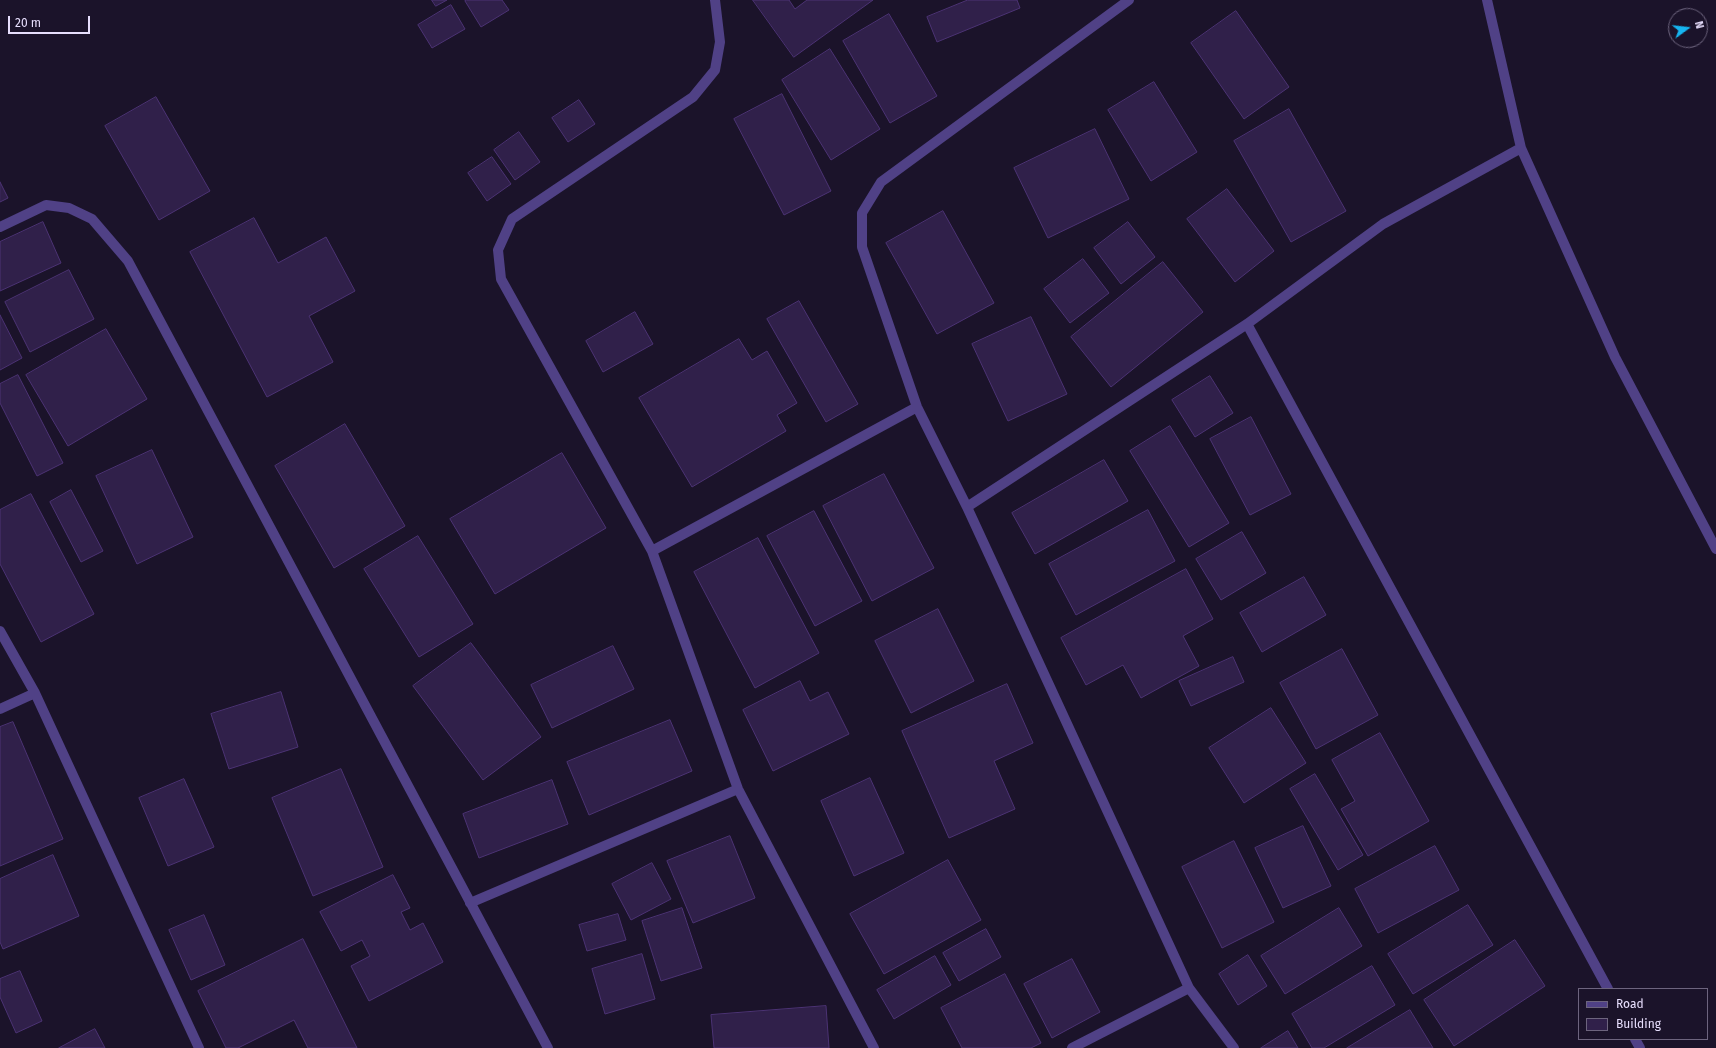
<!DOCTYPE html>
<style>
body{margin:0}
#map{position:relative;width:1716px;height:1048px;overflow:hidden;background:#1b132a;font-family:"Fira Sans",sans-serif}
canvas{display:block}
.legend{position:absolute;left:1578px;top:988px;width:130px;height:52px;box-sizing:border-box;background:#1b132a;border:1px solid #6d647e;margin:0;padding:5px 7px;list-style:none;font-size:12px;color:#e7defd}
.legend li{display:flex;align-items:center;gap:8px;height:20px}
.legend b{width:20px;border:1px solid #6d647e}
.north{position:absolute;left:1668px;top:8px;width:40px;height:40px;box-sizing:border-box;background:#1b132a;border:1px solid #6d647e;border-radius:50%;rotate:75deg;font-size:11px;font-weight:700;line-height:16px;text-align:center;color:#e7defd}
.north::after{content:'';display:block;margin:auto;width:14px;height:18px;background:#16b5f1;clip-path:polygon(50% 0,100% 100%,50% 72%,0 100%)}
.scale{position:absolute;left:8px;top:16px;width:82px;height:18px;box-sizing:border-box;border:2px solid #e7defd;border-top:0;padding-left:5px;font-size:12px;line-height:14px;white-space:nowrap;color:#e7defd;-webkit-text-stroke:3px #1b132a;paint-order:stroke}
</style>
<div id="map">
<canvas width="1716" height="1048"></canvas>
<ul class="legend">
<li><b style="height:5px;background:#504186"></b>Road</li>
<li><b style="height:11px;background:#30204a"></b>Building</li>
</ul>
<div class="north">N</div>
<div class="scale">20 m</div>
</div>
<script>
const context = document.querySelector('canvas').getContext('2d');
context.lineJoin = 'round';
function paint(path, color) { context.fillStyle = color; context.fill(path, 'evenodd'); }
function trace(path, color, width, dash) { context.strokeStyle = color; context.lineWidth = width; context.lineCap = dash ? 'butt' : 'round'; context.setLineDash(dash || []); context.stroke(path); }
const building = new Path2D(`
 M432 0H447L436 6Z
 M467 0H502L509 10 481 27 465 1Z
 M753 0H789L795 9 807 0H873L794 57Z
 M968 0H1017L1020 8 937 42 927 17Z
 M451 5 465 29 432 48 418 25Z
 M1236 11 1289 87 1244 119 1191 43Z
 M889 14 937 96 890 123 843 41Z
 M830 49 880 129 831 160 782 80Z
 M1154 82 1197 152 1151 181 1108 110Z
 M782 94 831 191 784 215 734 119Z
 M156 97 210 191 159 220 105 126Z
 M579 100 595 124 568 142 552 118Z
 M1289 109 1346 211 1291 242 1234 141Z
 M1095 129 1129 199 1048 238 1014 168Z
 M519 132 540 162 515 180 494 150Z
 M492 157 511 184 487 201 468 173Z
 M0 182 8 198 0 202Z
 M1227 189 1274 251 1235 282 1187 219Z
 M943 211 994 303 937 334 886 243Z
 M254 218 278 263 326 237 355 291 309 316 333 362 267 397 190 252Z
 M43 222 61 263 0 291V242Z
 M1128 222 1155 257 1121 284 1094 248Z
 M1083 259 1109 293 1070 323 1044 289Z
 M1163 262 1203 312 1111 387 1071 337Z
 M69 270 94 319 30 352 5 302Z
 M799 301 858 404 826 422 767 319Z
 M635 312 653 344 603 372 586 341Z
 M0 315 22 358 0 370Z
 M1031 317 1067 394 1008 421 972 344Z
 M106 329 147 399 68 446 26 375Z
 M739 339 752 360 767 351 797 403 777 415 786 431 692 487 639 398Z
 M18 375 63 463 37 476 0 403V384Z
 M1210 376 1233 413 1195 437 1172 400Z
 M1251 417 1291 494 1250 515 1210 439Z
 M345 424 405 526 334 568 275 466Z
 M1170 426 1229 523 1189 547 1130 451Z
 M152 450 193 537 137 564 96 476Z
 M562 453 606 528 495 594 450 519Z
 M1104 460 1128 501 1035 554 1012 513Z
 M884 474 934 568 872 601 823 506Z
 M71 490 103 551 81 562 50 502Z
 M31 494 94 614 41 642 0 564V510Z
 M1148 510 1175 561 1076 615 1049 564Z
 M814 511 862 601 815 626 767 536Z
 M1242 532 1266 573 1221 600 1196 559Z
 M418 536 473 624 419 657 364 569Z
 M758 538 819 653 755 688 694 572Z
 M1186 569 1213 619 1183 636 1199 666 1141 698 1123 665 1086 685 1061 638Z
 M1304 577 1326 615 1262 652 1240 613Z
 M938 609 974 681 911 713 875 641Z
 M471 643 541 737 483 780 413 686Z
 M613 646 634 689 552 728 531 685Z
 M1342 649 1378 715 1316 749 1280 683Z
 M1233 657 1244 682 1191 706 1179 681Z
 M800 681 810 701 828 692 849 734 773 771 743 710Z
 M1007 684 1033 743 994 761 1015 809 949 838 902 731Z
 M281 692 298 747 229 769 211 714Z
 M1271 708 1306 763 1244 803 1209 748Z
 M670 720 692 771 589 815 567 762Z
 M13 722 63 839 0 866V727Z
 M1380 733 1429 821 1368 856 1341 809 1355 801 1332 760Z
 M341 769 383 867 313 896 272 798Z
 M1315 774 1363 855 1338 870 1290 789Z
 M870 778 904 853 854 876 821 801Z
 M184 779 214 847 168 866 139 798Z
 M552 780 568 824 479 858 463 814Z
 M1303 826 1331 886 1283 908 1255 848Z
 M730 836 755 898 693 923 667 861Z
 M1234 841 1274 922 1222 948 1182 867Z
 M1435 846 1459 890 1378 933 1355 889Z
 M53 855 79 916 3 949 0 942V879Z
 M948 860 981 920 884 974 850 914Z
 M652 863 671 899 631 920 612 884Z
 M393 875 410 908 401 912 410 930 423 923 443 962 369 1001 351 966 370 956 362 940 341 951 320 912Z
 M1468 905 1493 945 1413 994 1388 954Z
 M682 908 702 968 661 981 642 921Z
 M1339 908 1362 946 1285 994 1261 956Z
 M618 914 626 940 587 951 579 925Z
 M204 915 225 965 191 980 169 930Z
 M986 929 1001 957 959 981 943 953Z
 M303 939 357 1048H308L294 1020 238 1048H226L198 991Z
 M1515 940 1545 986 1454 1046 1424 1000Z
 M642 954 655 999 605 1014 592 969Z
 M1248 955 1267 986 1238 1005 1219 974Z
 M935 956 951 985 894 1019 877 990Z
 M1072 959 1100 1012 1052 1038 1024 984Z
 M1372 966 1395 1005 1324 1048H1312L1292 1014Z
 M20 971 42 1021 16 1033 0 997V979Z
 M1005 974 1041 1043 1031 1048H962L941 1008Z
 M826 1006 829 1048H714L711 1015Z
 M1410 1010 1433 1048H1347Z
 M95 1029 105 1048H59Z
 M1288 1031 1298 1048H1261Z`);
paint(building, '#30204a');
trace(building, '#4c3374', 1);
trace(new Path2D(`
 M715 0 720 42 715 70 693 97 512 219 498 250 501 279 652 551 738 789 874 1048
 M1129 0 881 182 862 213V247L917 407 967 507 1189 988 1234 1048
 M1487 0 1521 148 1615 357 1716 549
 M0 227 46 205 69 208 92 219 128 261 548 1048
 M1247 324 1608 989
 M967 507 1247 324 1383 224 1521 148
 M652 551 917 407
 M0 631 35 693 199 1048
 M0 709 35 693
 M470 903 738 789
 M1635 1039 1640 1048
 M1072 1048 1189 988`), '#504186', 10);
</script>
